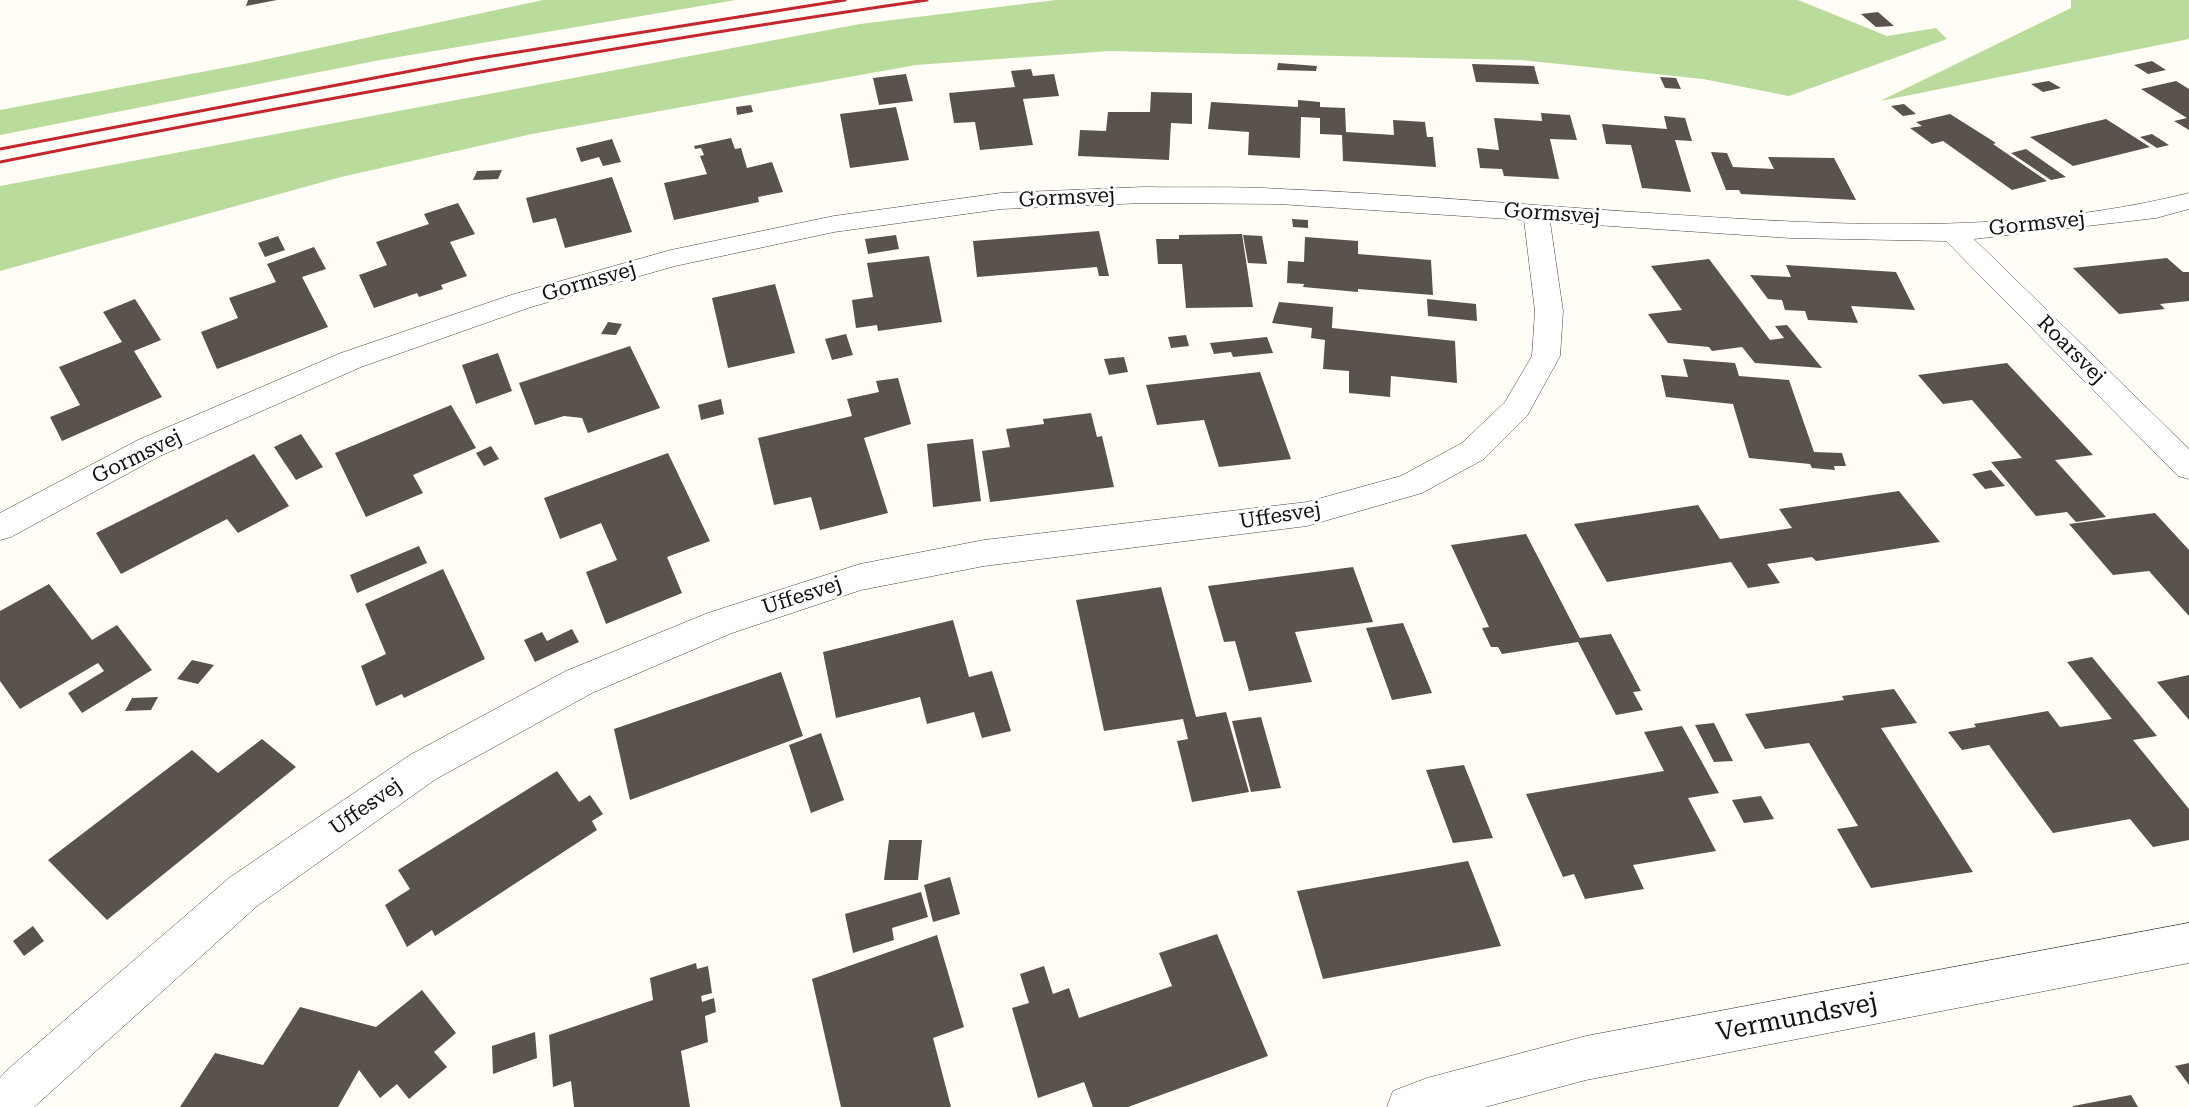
<!DOCTYPE html>
<style>
body{margin:0}
canvas{display:block;background:#fffdf5}
</style>
<canvas width="2189" height="1107"></canvas>
<script>
const context = document.querySelector('canvas').getContext('2d');
context.lineJoin = 'round';
function paint(path, color) { context.fillStyle = color; context.fill(path, 'evenodd'); }
function trace(path, color, width, dash) { context.strokeStyle = color; context.lineWidth = width; context.lineCap = dash ? 'butt' : 'round'; context.setLineDash(dash || []); context.stroke(path); }
function drawText(font, color, halo, rows, align = 'center') {
  context.font = font + ' "Roboto Serif",serif'; context.lineWidth = 6; context.setLineDash([]); context.textBaseline = 'middle'; context.strokeStyle = halo; context.fillStyle = color; for (const [text, x, y, turn = 0] of rows) {
    context.save(); context.translate(x, y); context.rotate((+turn || 0) * Math.PI / 180); context.textAlign = isNaN(turn) ? turn : align; if (halo) context.strokeText(text, 0, 0); context.fillText(text, 0, 0); context.restore();
  }
}
paint(new Path2D(`
 M543 0H736L375 61 0 135V110L249 63Z
 M1056 0H1798L1887 36 1936 28 1947 39 1789 96 1703 79 1521 60 1110 51 916 65 532 134 341 177 0 271V186L860 24Z
 M2071 0H2189V39L1880 101 2071 8Z`), '#b9dc9c');
paint(new Path2D(`
 M248 0H277L246 6Z
 M1878 12 1894 26 1876 27 1861 14Z
 M2152 61 2166 70 2148 74 2134 65Z
 M1278 63 1317 66 1316 71 1277 70Z
 M1472 64 1534 66 1539 84 1476 82Z
 M1031 69 1033 76 1054 74 1059 96 1023 99 1033 145 980 150 975 122 954 123 949 93 1015 87 1011 71Z
 M906 74 913 101 879 105 873 78Z
 M1660 77 1676 78 1681 89 1665 88Z
 M2049 81 2061 88 2043 92 2031 84Z
 M2176 81 2189 89V130L2174 121 2187 118 2141 89Z
 M1151 92 1192 93V124L1171 123 1169 160 1078 156 1080 130 1106 131 1108 112H1150Z
 M1298 100 1320 102V107L1345 108 1346 132 1394 135 1393 120 1425 122 1427 137H1433L1436 167 1343 161 1342 135 1320 134V118L1301 117 1300 158 1248 155 1249 132 1208 129 1211 102 1298 107Z
 M1904 104 1916 114 1903 116 1891 106Z
 M751 105 753 112 737 115 736 107Z
 M896 107 909 160 850 168 840 114Z
 M1541 113 1570 115 1577 140 1550 139 1559 179 1504 176 1502 169 1480 168 1477 148 1499 150 1494 118 1542 121Z
 M1950 114 1996 143 1993 144 2047 181 2012 190 1943 141 1932 144 1910 128 1922 126 1916 122Z
 M1664 116 1685 118 1692 141 1675 140 1691 192 1642 188 1631 145 1606 144 1602 124 1667 129Z
 M2106 119 2150 147 2073 166 2030 137Z
 M2152 134 2169 145 2157 148 2140 137Z
 M731 138 735 149 741 148 747 168 772 162 783 192 758 197 759 202 674 220 664 183 707 174 700 156 704 155 701 148 695 149 694 146Z
 M612 139 621 162 603 166 599 157 581 162 576 148Z
 M2026 149 2066 177 2051 180 2011 153Z
 M1711 152 1727 153 1733 167 1774 169 1768 157 1834 158 1856 200 1741 194 1739 190H1726Z
 M502 170 498 179 473 180 477 171Z
 M612 177 632 232 565 248 556 218 533 223 526 198Z
 M458 203 475 234 450 242 467 276 441 285 443 289 419 297 417 293 374 308 359 275 387 265 376 242 429 224 424 214Z
 M1292 219 1308 220V228L1293 227Z
 M1099 231 1109 276H1099L1097 267 977 277 973 241Z
 M1242 234 1253 307 1186 308 1182 264H1158L1156 239H1179V235Z
 M896 235 899 249 868 254 865 239Z
 M1243 235 1262 236 1267 264 1248 263Z
 M278 236 285 250 265 257 258 243Z
 M1305 237 1358 241V254L1431 260 1433 295 1358 289V292L1303 287 1304 284 1287 283 1288 261 1304 262Z
 M314 247 326 269 302 277 328 327 217 369 201 332 238 318 229 298 276 282 267 264Z
 M929 256 942 322 878 331 877 325 856 328 852 300 873 297 867 263Z
 M2167 258 2183 272H2189V301L2160 304 2165 309 2119 314 2073 268Z
 M1709 259 1770 340 1784 338 1775 326 1787 325 1822 368 1755 363 1742 347 1712 351 1709 347 1668 343 1648 314 1682 310 1651 266Z
 M1786 265 1896 272 1915 310 1851 306 1858 323 1808 320 1805 311 1785 310 1782 300 1768 299 1750 275 1791 277Z
 M775 284 795 353 728 368 712 298Z
 M135 299 161 340 134 351 162 397 62 441 50 417 80 405 59 367 122 342 103 312Z
 M1427 299 1476 304 1477 321 1428 316Z
 M1279 302 1333 307 1332 328 1455 341 1457 383 1391 376 1390 397 1349 393V371L1323 369 1325 340 1311 338 1312 328 1272 323Z
 M608 322 622 324 616 335 601 334Z
 M846 334 853 355 832 360 825 339Z
 M1186 335 1189 346 1171 348 1168 337Z
 M1267 337 1273 353 1233 357 1231 352 1214 354 1210 343Z
 M630 346 660 408 588 433 582 418 564 416 535 425 519 383Z
 M498 353 512 391 476 404 462 365Z
 M1124 357 1128 372 1109 375 1104 359Z
 M1683 359 1735 363 1739 376 1789 380 1814 452 1842 453 1846 466H1834L1835 470 1812 468 1810 464 1749 458 1733 404 1666 397 1661 375 1688 377Z
 M2007 363 2093 455 2055 460 2106 517 2076 522 2067 512 2036 516 1991 462 2022 458 1972 400 1943 404 1918 375Z
 M1260 372 1291 459 1219 467 1204 420 1157 425 1146 385Z
 M898 378 911 424 864 438 888 513 820 530 811 497 774 505 758 438 852 416 847 399 879 392 876 381Z
 M721 399 724 414 701 420 698 405Z
 M451 405 476 448 413 475 423 493 366 517 335 453Z
 M1091 413 1097 437 1102 436 1114 487 990 502 982 451 1010 447 1006 429 1044 424 1043 419Z
 M301 434 323 467 296 480 274 447Z
 M973 439 981 501 933 507 927 444Z
 M491 446 499 459 484 466 476 453Z
 M668 453 710 541 667 557 682 593 606 624 586 572 617 560 601 523 560 539 544 498Z
 M254 454 289 506 238 533 227 519 121 574 96 533Z
 M1991 470 2005 486 1985 489 1972 474Z
 M1899 491 1940 542 1816 561 1812 557 1767 564 1780 583 1748 588 1731 562 1607 582 1574 524 1698 505 1720 539 1792 528 1779 509Z
 M2155 513 2189 550V616L2149 571 2113 575 2069 524Z
 M1526 534 1580 638 1611 634 1641 691 1633 692 1643 710 1616 715 1578 642 1502 654 1498 647H1491L1482 628 1489 627 1451 545Z
 M419 546 427 563 357 593 350 575Z
 M1353 567 1373 622 1295 632 1312 682 1249 691 1235 641 1224 642 1208 586Z
 M443 569 485 659 404 698 402 694 376 706 361 666 386 654 365 604Z
 M49 584 92 640 117 625 152 670 82 713 68 693 104 671 98 663 20 709 0 681V611Z
 M1161 587 1196 717 1226 712 1249 792 1192 802 1177 741 1188 739 1183 719 1104 731 1076 600Z
 M953 620 969 677 992 671 1011 731 982 738 974 712 927 724 920 697 836 718 823 652Z
 M1403 623 1432 693 1392 700 1366 628Z
 M572 629 579 642 535 662 524 640 542 632 547 641Z
 M2092 657 2157 736 2133 740 2189 809V840L2153 847 2130 819 2053 833 1989 745 1962 750 1948 732 1976 727 1974 724 2048 711 2060 727 2112 719 2067 662Z
 M192 660 214 665 198 684 177 679Z
 M781 672 803 736 630 800 614 729Z
 M2189 675V720L2157 682Z
 M1894 689 1917 723 1881 728 1973 872 1871 888 1837 829 1858 826 1809 743 1765 749 1745 714 1844 700 1842 696Z
 M158 697 151 710 125 711 132 698Z
 M1261 717 1281 788 1251 792 1232 721Z
 M1714 723 1733 761 1714 762 1695 725Z
 M1682 726 1719 793 1688 798 1716 851 1633 865 1644 889 1585 899 1574 874 1563 877 1526 794 1664 771 1644 732Z
 M821 733 844 800 811 813 789 745Z
 M262 739 296 767 107 920 48 860 192 750 218 773Z
 M1464 765 1493 838 1453 843 1426 770Z
 M557 771 579 802 590 795 603 814 592 821 597 830 435 936 432 930 407 947 385 905 410 889 398 870Z
 M1761 796 1774 819 1744 823 1732 800Z
 M889 840H922L918 880H884Z
 M1468 861 1501 946 1323 979 1297 891Z
 M950 877 960 914 933 922 924 885Z
 M921 892 928 917 892 928 894 940 853 953 845 914Z
 M33 926 44 941 24 956 13 941Z
 M1217 934 1268 1056 1128 1107H1093L1084 1082 1038 1098 1012 1008 1029 1003 1020 974 1044 966 1053 994 1069 988 1079 1018 1172 986 1159 953Z
 M937 935 964 1027 933 1038 951 1107H841L812 979Z
 M696 963 697 969 708 966 712 993 701 996 702 1002 714 998 716 1012 705 1016 708 1042 681 1051 690 1107H574L571 1081 553 1087 549 1035 653 1000 650 978Z
 M422 990 456 1033 434 1052 447 1067 409 1099 397 1084 380 1098 359 1070 338 1107H180L215 1053 263 1065 300 1007 376 1027Z
 M535 1032 537 1058 493 1074 492 1046Z
 M2189 1063V1085L2175 1066Z
 M2131 1095 2138 1107H2073V1106Z`), '#5a524d');
const street = new Path2D(`
 M1144 187C1190 188 1236 186 1281 189 1404 194 1526 205 1649 213 1829 225 2012 237 2189 193V209L2156 218 1974 239 2189 449V479L2178 476 1946 241 1790 238 1550 222 1563 311 1560 356 1527 416 1484 459 1422 493 1307 526 984 566 861 590 732 633 592 693 436 779 257 906 34 1107H0V1078L6 1071 229 878 410 755 566 671 708 613 860 564 984 540 1307 502 1401 476 1462 443 1505 402 1532 356 1535 311 1524 220 1279 204 1144 203 1001 209 834 232 675 266 531 307 361 367 160 456 11 537 0 540V513L138 440 341 353 511 295 671 250 834 216 1001 193Z
 M2189 923V963L1586 1080 1485 1107H1387L1393 1091 1427 1078 1586 1036Z`);
trace(street, '#444', 1);
paint(street, '#fff');
trace(new Path2D(`
 M0 149 474 59 845 0
 M0 162C308 101 616 45 927 0`), '#c4262e', 3);
drawText('21px', '#111', '#fff', [
 ["Gormsvej",1067,198,-3],
 ["Gormsvej",1552,214,4],
 ["Gormsvej",2037,224,-6],
 ["Gormsvej",589,282,-16],
 ["Roarsvej",2071,350,45],
 ["Gormsvej",137,457,-26],
 ["Uffesvej",1280,516,-9],
 ["Uffesvej",802,596,-18],
 ["Uffesvej",366,807,-35]
]);
drawText('26px', '#111', '#fff', [
 ["Vermundsvej",1797,1018,-11]
]);
</script>
